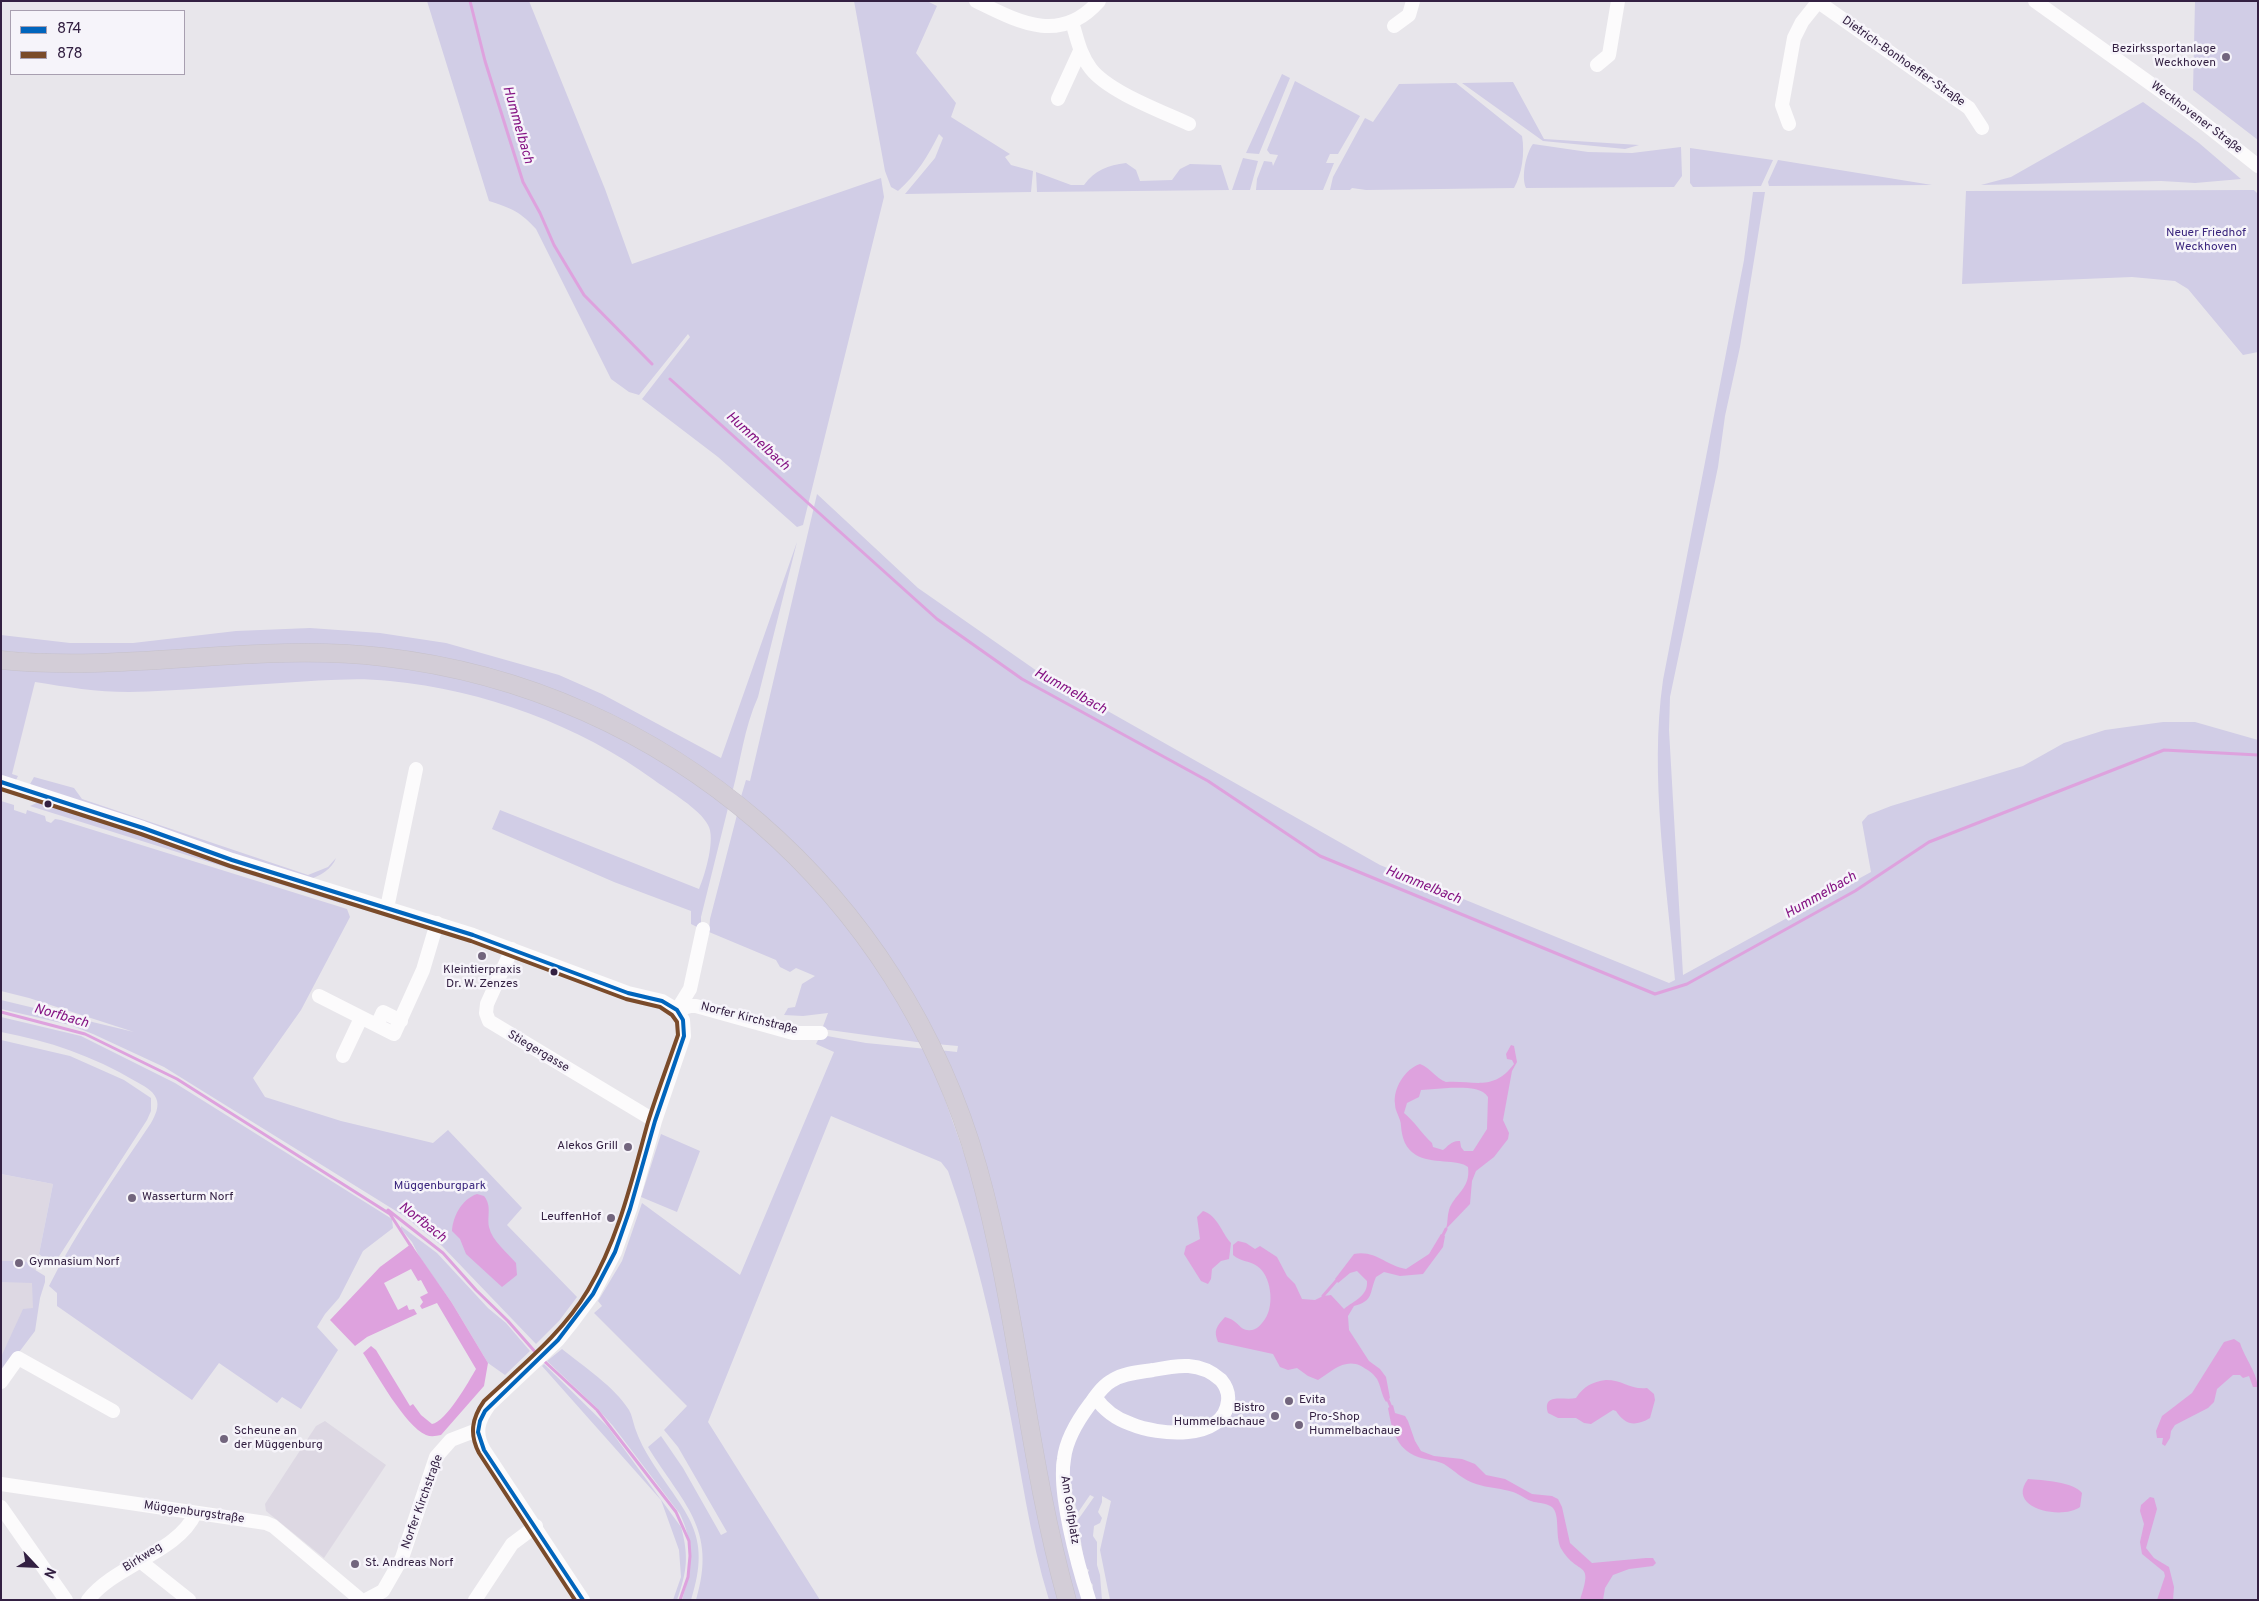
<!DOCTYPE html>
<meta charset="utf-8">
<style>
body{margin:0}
#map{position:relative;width:2259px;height:1601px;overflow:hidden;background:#e8e6eb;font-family:Overpass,sans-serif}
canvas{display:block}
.frame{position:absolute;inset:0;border:2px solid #332042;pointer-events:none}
.legend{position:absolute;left:10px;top:10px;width:175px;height:65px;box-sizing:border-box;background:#f6f4fa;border:1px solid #a89fb0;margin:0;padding:6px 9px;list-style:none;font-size:15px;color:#332042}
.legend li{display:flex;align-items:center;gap:10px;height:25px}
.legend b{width:25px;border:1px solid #a89fb0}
.north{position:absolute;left:10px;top:1541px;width:50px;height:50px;-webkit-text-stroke:4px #f6f4fa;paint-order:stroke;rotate:115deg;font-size:14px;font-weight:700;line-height:20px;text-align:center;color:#332042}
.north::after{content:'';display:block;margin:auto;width:18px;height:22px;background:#332042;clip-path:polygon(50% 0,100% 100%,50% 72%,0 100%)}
</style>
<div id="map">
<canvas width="2259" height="1601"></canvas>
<div class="frame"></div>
<ul class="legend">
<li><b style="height:6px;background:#0065bd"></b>874</li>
<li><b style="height:6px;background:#7a4b2a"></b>878</li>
</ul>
<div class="north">N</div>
</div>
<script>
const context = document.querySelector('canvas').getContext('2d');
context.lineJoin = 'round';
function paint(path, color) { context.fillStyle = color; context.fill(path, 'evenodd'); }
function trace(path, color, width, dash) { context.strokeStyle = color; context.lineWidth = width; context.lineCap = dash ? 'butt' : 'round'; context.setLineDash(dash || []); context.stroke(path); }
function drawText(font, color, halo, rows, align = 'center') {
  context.font = font + ' Overpass,sans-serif'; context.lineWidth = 5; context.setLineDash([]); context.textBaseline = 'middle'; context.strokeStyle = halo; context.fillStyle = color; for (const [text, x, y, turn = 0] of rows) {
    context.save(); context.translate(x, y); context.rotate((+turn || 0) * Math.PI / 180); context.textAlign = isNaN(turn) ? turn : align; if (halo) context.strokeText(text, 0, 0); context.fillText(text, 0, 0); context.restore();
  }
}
paint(new Path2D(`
 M1 1174 53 1184 35 1274V1308L1 1357Z
 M325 1421 386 1465 324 1558 266 1511 265 1504 316 1426Z`), '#ddd8e3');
paint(new Path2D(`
 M427 1H529L605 189 632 264 881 178 884 197 803 525 797 527 718 457 642 399 690 337 688 334 639 395 629 392 611 379 536 229C521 212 511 208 489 201Z
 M854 1H927L937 6 916 53 956 103 951 117 1010 154 1005 157 1011 165 1033 171 1031 192 905 194 935 158 943 138 939 134C928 156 917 174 898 191L891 187 885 171Z
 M2195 1H2258V140L2193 90Z
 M1282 74 1290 78 1259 154 1246 153Z
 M1295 81 1360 116 1338 154H1330L1326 163H1334L1323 190H1256L1257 179 1264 161 1272 162 1273 166 1278 155 1270 154 1267 150Z
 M1513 82 1544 139 1639 145 1625 149 1543 141 1462 83Z
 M1456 83 1522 136C1525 153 1522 174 1514 188L1366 190 1352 188 1350 190H1330L1333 177 1365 118 1373 122 1399 84Z
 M2143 102 2199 143 2241 179 2195 183 2161 181 1981 185 2011 177Z
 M1533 144 1588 152 1632 153 1681 147 1682 176 1674 187 1526 188C1521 177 1526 153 1533 144Z
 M1690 148 1773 160 1761 186 1693 187 1690 183Z
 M1243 158 1258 161 1250 190H1232Z
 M1778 160 1932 185 1769 186 1768 182Z
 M1126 163 1136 170 1140 181 1172 180 1180 169 1190 164 1221 165 1229 190 1037 192 1036 172 1071 185H1084C1095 170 1108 165 1126 163Z
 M2254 190 2258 194V352L2243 355 2188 289 2175 281 2132 277 1962 284 1966 191Z
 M1753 192H1765L1740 347 1725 416 1718 467 1670 697 1669 730 1683 975 1871 872 1862 822 1868 815 1891 806 2023 766 2064 743 2105 730 2163 722H2195L2258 740V1600H1110L1100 1550 1111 1501 1102 1496V1502L1098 1512 1102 1518 1100 1523 1094 1526 1093 1536 1097 1542V1565L1100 1575 1102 1600H1096L1091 1594 1093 1585 1086 1577 1089 1570 1085 1568 1079 1528 1075 1524 1094 1497 1090 1495 1077 1514C1077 1504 1070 1494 1072 1484L1067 1483 1058 1455C1049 1485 1075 1566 1083 1600H1072L1033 1412 939 1050 957 1052 958 1046 936 1044 918 1009 740 800 746 780 750 781 817 494 918 588 1037 671 1380 865 1669 983 1675 980C1667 882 1649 777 1663 680L1744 260Z
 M797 542 758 697C744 728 741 760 732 793L686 760 451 662 105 658 1 651V635L70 643H133L236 631 310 628 380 633 446 643 559 675 602 694 721 758Z
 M353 659 495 684 619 733 729 804 701 917V929L691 924V911L614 882 492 829 500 810 699 889C705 875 716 838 708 825 700 809 669 791 654 780 579 725 483 690 390 681 354 677 317 681 281 683 230 686 179 691 129 692 97 692 66 687 35 682L12 774 18 776 15 782 1 777V666Z
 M34 777 74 788 82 799 308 875 328 867 336 858C332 869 320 876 310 879L29 786Z
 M1 801 14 805V810L26 814 27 810 45 816 46 821 51 823 55 819 61 820 347 909 350 917 301 1010 253 1078 265 1097 341 1121 433 1143 448 1130 522 1208 507 1225 577 1297 559 1321 536 1344 442 1246 404 1216 164 1067 93 1034 70 1025 1 1009V1000L134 1032 29 998 1 991Z
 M41 801 341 899 340 903 30 806Z
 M738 811 756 825 864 942 924 1043 822 1029 828 1013 803 1016 784 1015 788 1008 795 1007 802 984 815 976 796 968 790 972 780 967 776 960 709 932 710 919Z
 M1 1017 81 1036 175 1083 392 1219 393 1228 363 1251 339 1298 325 1314 317 1327 338 1350 301 1409 282 1397 277 1403 219 1363 192 1400 57 1306V1293L49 1286C77 1230 116 1175 151 1123 155 1116 160 1106 156 1098 153 1090 142 1085 135 1081 93 1056 49 1041 1 1032Z
 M827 1036 866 1043 927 1049 982 1204 1061 1600H1049C1029 1535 1021 1469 1008 1403 993 1327 974 1244 948 1171L941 1162 831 1116 708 1422 820 1600H696C718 1528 682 1503 648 1447L661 1436 683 1468 721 1535 727 1532 678 1447 664 1430 687 1406 594 1313 602 1306 598 1301 622 1261 642 1203 740 1275 834 1052 816 1044 819 1038Z
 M1 1040 70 1056 124 1080 151 1098V1111L147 1120 56 1261 46 1260 39 1254 53 1184 1 1174Z
 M661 1134 700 1151 677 1212 641 1197Z
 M401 1226 437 1253 488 1308 506 1323 530 1351 505 1375 488 1363 452 1303 420 1258 412 1242 401 1229Z
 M1 1261H24L29 1263 32 1268 45 1276V1282L40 1298 35 1331 1 1376V1357L23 1309 33 1308 32 1283 1 1282Z
 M562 1349C583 1366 615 1387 629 1410 632 1415 633 1422 635 1428 639 1440 645 1451 652 1462 685 1514 713 1532 691 1600H682C692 1569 694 1543 680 1514L613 1426 597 1408 547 1361Z
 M544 1364 608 1427 681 1527C689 1556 687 1572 677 1600H673L681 1577 679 1550 661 1500 542 1366Z`), '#d1cde6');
paint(new Path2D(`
 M1511 1045 1514 1046 1517 1062 1512 1071 1503 1120 1509 1133 1508 1139 1494 1157 1476 1171 1472 1181 1470 1204 1446 1229C1448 1223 1447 1216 1449 1210 1454 1194 1471 1189 1468 1167 1459 1159 1430 1164 1416 1155 1405 1148 1402 1138 1401 1126 1401 1118 1395 1112 1395 1104 1393 1088 1405 1069 1420 1064 1431 1068 1435 1078 1446 1082 1474 1080 1493 1092 1514 1064L1512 1060 1507 1059 1506 1054ZM1448 1088C1460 1088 1481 1086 1488 1097L1487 1129 1473 1151H1464L1461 1147 1460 1141C1452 1140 1448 1146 1443 1150L1433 1147 1432 1143C1422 1134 1415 1122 1404 1113L1407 1103 1419 1097 1421 1090Z
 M477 1194 484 1196C492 1206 487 1215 489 1227 492 1241 508 1253 516 1263L517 1275 502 1287 466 1254 460 1239 452 1231C453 1216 462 1199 477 1194Z
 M1203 1211C1218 1216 1221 1232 1231 1243L1229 1259 1221 1261 1212 1269 1211 1279 1208 1284 1201 1281 1184 1254 1186 1246 1200 1239 1197 1217Z
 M1441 1234 1445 1236 1443 1247 1423 1274 1400 1276 1384 1272 1376 1277C1369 1293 1374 1301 1354 1306L1348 1316 1349 1330 1369 1361 1380 1369 1386 1377 1390 1398 1386 1402C1381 1394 1381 1386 1377 1379 1373 1373 1368 1370 1361 1366 1345 1358 1332 1371 1318 1380L1308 1376 1297 1368 1288 1370 1280 1367 1273 1354 1218 1342C1213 1330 1217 1326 1225 1317 1238 1320 1239 1329 1247 1330 1255 1332 1261 1325 1265 1319 1275 1305 1271 1275 1257 1266 1248 1260 1241 1262 1233 1255V1245L1238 1241 1246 1243 1255 1249 1260 1246 1277 1257 1287 1276 1295 1284 1302 1299 1315 1300 1323 1296 1331 1295 1344 1309C1355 1300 1368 1296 1367 1281L1357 1271 1350 1273 1338 1283 1335 1279 1354 1254C1376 1250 1386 1266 1406 1269L1429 1254Z
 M411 1244 452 1303 488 1363 484 1386 441 1435C436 1436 431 1437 426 1435 405 1426 376 1373 363 1353L371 1346 376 1350 410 1406 413 1404 421 1415 432 1424C446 1422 469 1381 476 1369L437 1303 422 1309 420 1306 423 1302 420 1297 428 1293 421 1280 418 1281 411 1269 384 1283 398 1310 407 1305 409 1310 414 1309 417 1314 367 1337 355 1346 330 1320 380 1267Z
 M2234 1339 2240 1343C2245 1359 2258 1373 2258 1390L2257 1387H2253L2249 1376 2243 1378 2240 1375H2233L2217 1389 2214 1402 2208 1408 2175 1425 2171 1431 2170 1438 2165 1446 2162 1444 2163 1438H2157L2156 1431 2162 1416 2192 1393 2224 1342Z
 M1606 1380C1623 1380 1631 1390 1647 1388L1654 1394 1655 1400 1650 1418C1635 1427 1625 1425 1616 1411L1613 1410 1591 1424 1584 1423 1576 1418H1558L1548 1413C1542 1392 1564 1401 1576 1398 1584 1386 1592 1382 1606 1380Z
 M1393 1405 1395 1413 1405 1416 1408 1421 1415 1441 1421 1451 1434 1456 1462 1459 1475 1464 1486 1475 1505 1479 1532 1494 1552 1496 1558 1499 1562 1507 1570 1543 1592 1563 1646 1558H1653L1656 1563 1653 1566 1629 1569 1613 1575 1605 1588 1603 1600H1580C1594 1559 1579 1577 1562 1550 1554 1538 1561 1515 1552 1507 1546 1503 1540 1503 1534 1502 1526 1500 1520 1494 1513 1492 1501 1488 1488 1488 1476 1484 1463 1480 1455 1471 1444 1464 1436 1460 1426 1460 1418 1457 1395 1448 1392 1429 1388 1408Z
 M2028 1479C2042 1480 2074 1482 2082 1493L2080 1507C2063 1520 2005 1509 2028 1479Z
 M2150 1497 2154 1498 2157 1509 2146 1548 2154 1558 2169 1567 2174 1587 2173 1600H2157L2165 1576 2164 1572 2142 1554 2140 1542 2144 1524 2140 1511 2141 1505Z`), '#dea2de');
trace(new Path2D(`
 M470 1 485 61 523 182 540 213 554 245 584 295 652 364
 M670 379 937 619 1022 679 1208 781 1320 856 1655 994 1687 984 1855 891 1929 842 2164 750 2258 755
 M1 1012 85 1034 177 1079 390 1214 388 1210 443 1253 476 1290 508 1321 537 1354
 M390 1214 412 1248
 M1443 1235 1446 1229
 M1323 1296 1336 1281
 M543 1360 597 1410 676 1512 689 1541 690 1556 688 1577 680 1600
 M1388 1400 1391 1407`), '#dea2de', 3);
const major = new Path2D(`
 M1 660C129 673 256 642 383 657 667 689 901 894 978 1168 1018 1310 1027 1458 1067 1600`);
trace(major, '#c6c1cb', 19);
trace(new Path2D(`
 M976 1C1019 22 1060 45 1099 1
 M1817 1 1969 108 1982 128
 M2035 1 2186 109 2258 166
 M1072 22C1077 38 1080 55 1091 69 1109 92 1161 111 1189 124
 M1394 26 1409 15 1413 1
 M1597 65 1609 55 1618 1
 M1058 99 1080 51
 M1789 124 1782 105 1794 38 1802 22 1818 2
 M1 782 143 828 232 860 473 935 628 993 662 1001 677 1010 683 1020 684 1036 655 1121 630 1209 615 1252 593 1294 570 1325 558 1340 489 1405C478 1420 474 1433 484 1450L583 1600
 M387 908 416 769
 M512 949 487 1004 486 1013 489 1021 655 1121
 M319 996 394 1034 423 970 437 923
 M677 1010 690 1006H696L793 1033H821
 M677 1010 690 989 703 929
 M377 1025 383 1012 401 1021
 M343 1056 361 1018
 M1 1382 18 1358 113 1411
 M1 1484 266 1523 273 1526 361 1600
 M1 1507 66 1600
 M140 1561 189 1600
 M88 1600C115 1565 178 1552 195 1514
 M366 1600 383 1591 402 1558 436 1457 451 1440 477 1430
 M475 1600 512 1544 536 1526
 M1089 1600C1078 1566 1058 1493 1064 1459 1066 1439 1078 1420 1090 1404 1096 1396 1103 1385 1113 1380 1124 1373 1140 1372 1153 1370 1178 1365 1200 1361 1221 1380 1226 1386 1229 1393 1228 1401 1224 1442 1157 1435 1131 1424 1116 1419 1104 1410 1095 1397`), '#fcfbfc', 14);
trace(major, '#d3cdd7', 18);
trace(new Path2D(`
 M1 782 143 828 232 860 473 935 628 993 662 1001 677 1010 683 1020 684 1036 655 1121 630 1209 615 1252 593 1294 558 1340 485 1411 480 1421 478 1432 484 1450 583 1600`), '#0065bd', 4);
trace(new Path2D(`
 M1 789 141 834 230 866 471 941 626 999 660 1007 672 1015 677 1022 678 1035C668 1064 657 1093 648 1122 632 1179 619 1238 588 1290 562 1334 521 1366 484 1401 472 1418 469 1434 479 1453L575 1600`), '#7a4b2a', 4);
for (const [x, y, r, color] of [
 [2226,57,5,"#72657d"],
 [48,804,4.5,"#332042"],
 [482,956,5,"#72657d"],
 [554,972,4.5,"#332042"],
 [628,1147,5,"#72657d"],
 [132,1198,5,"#72657d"],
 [611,1218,5,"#72657d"],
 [19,1263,5,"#72657d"],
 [1289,1401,5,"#72657d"],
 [1275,1416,5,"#72657d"],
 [1299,1425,5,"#72657d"],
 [224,1439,5,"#72657d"],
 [355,1564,5,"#72657d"]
]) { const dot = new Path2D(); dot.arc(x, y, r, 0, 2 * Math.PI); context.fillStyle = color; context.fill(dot); trace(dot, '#f6f4fa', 2); }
drawText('12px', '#332042', '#f6f4fa', [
 ["Bezirkssportanlage",2216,50,"right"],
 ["Weckhoven",2216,64,"right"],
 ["Kleintierpraxis",482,971,"center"],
 ["Dr. W. Zenzes",482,985,"center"],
 ["Alekos Grill",618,1147,"right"],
 ["Wasserturm Norf",142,1198],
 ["LeuffenHof",601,1218,"right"],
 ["Gymnasium Norf",29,1263],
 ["Evita",1299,1401],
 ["Bistro",1265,1409,"right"],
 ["Hummelbachaue",1265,1423,"right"],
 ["Pro-Shop",1309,1418],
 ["Hummelbachaue",1309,1432],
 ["Scheune an",234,1432],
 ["der Müggenburg",234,1446],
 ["St. Andreas Norf",365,1564]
], 'left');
drawText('12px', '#332042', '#f6f4fa', [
 ["Dietrich-Bonhoeffer-Straße",1903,62,35],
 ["Weckhovener Straße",2196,118,37],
 ["Norfer Kirchstraße",749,1019,14],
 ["Stiegergasse",538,1052,31],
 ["Norfer Kirchstraße",423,1502,-70],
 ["Am Golfplatz",1069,1510,81],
 ["Müggenburgstraße",194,1513,8],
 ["Birkweg",143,1558,-32]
]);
drawText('12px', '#3a257d', '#f6f4fa', [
 ["Neuer Friedhof",2206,234],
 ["Weckhoven",2206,248],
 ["Müggenburgpark",440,1187]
]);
drawText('italic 14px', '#851383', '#f6f4fa', [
 ["Hummelbach",517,125,74],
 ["Hummelbach",757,442,42],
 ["Hummelbach",1070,692,29],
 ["Hummelbach",1423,886,22],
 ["Hummelbach",1821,896,-30],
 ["Norfbach",61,1017,16],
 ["Norfbach",422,1223,38]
]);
</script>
